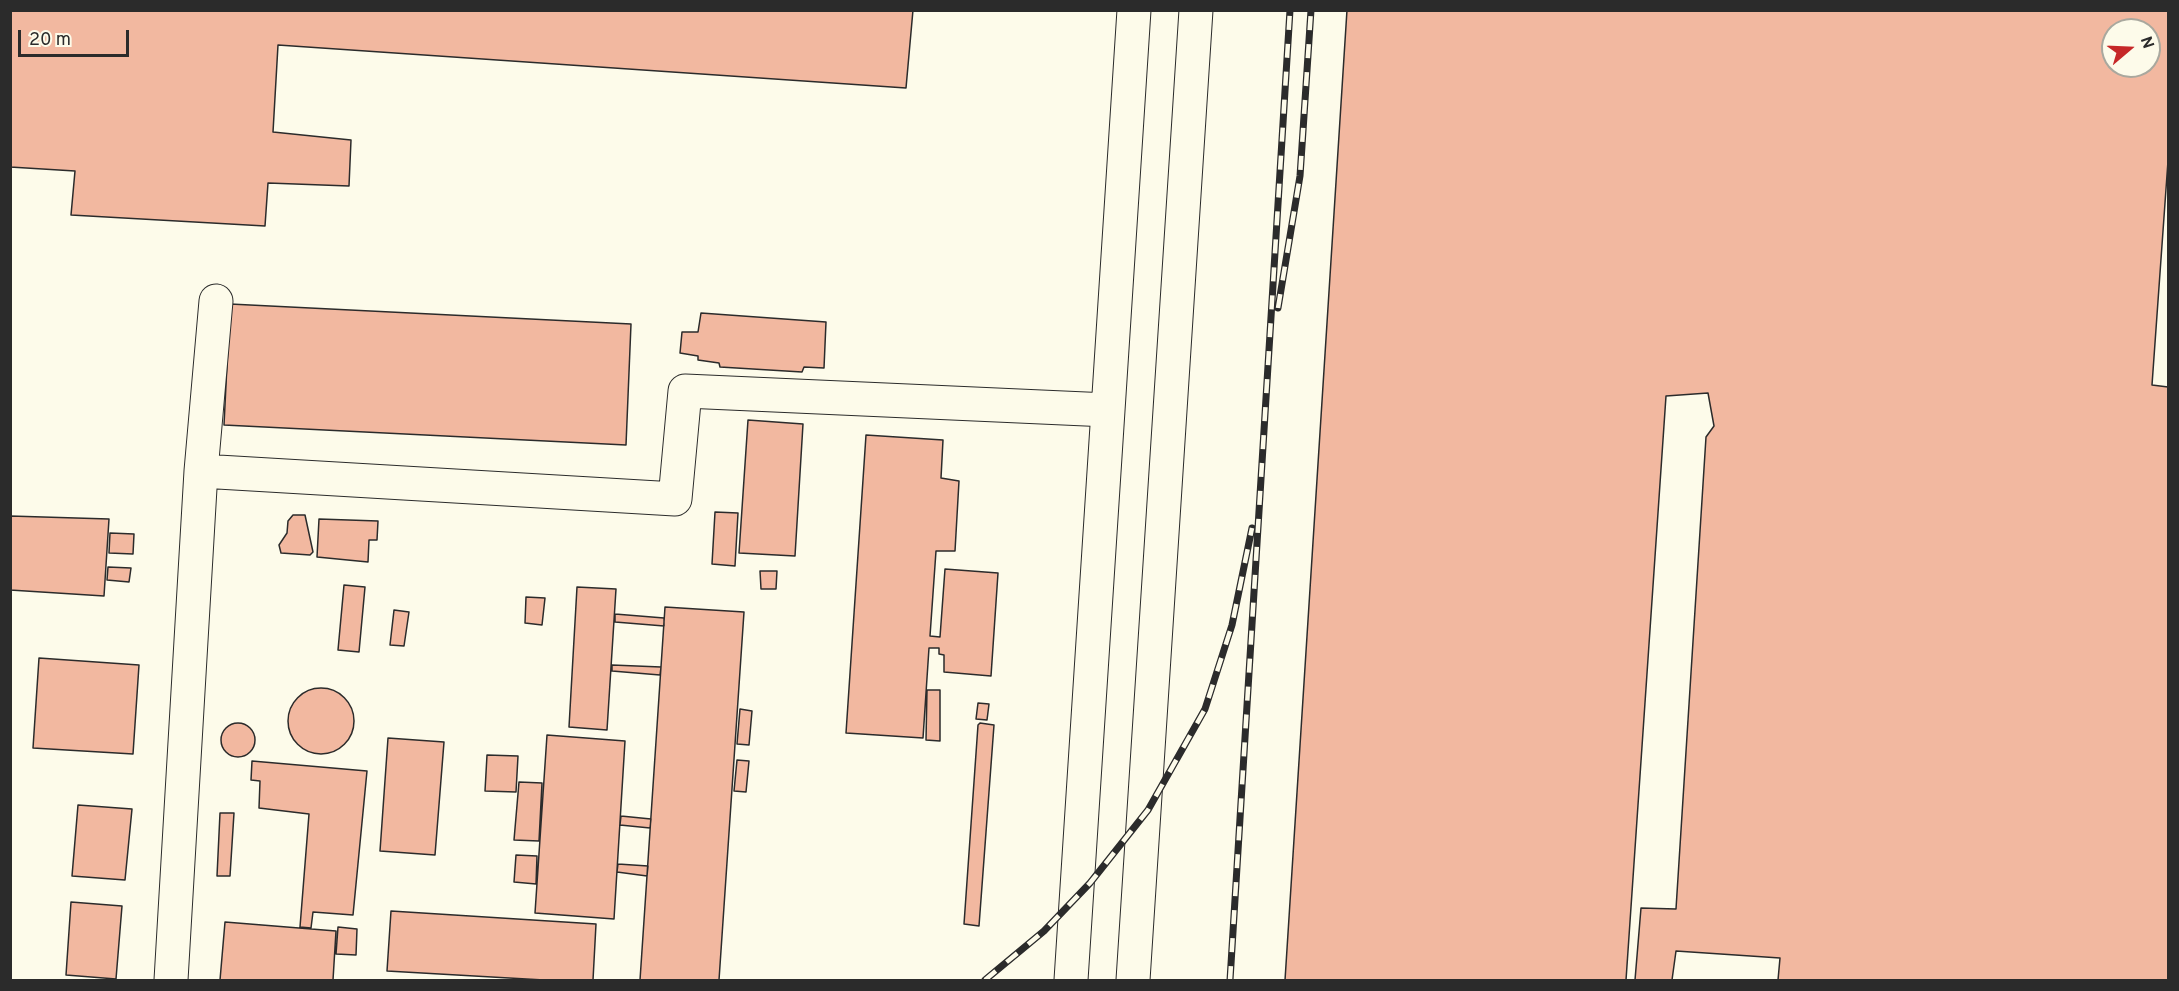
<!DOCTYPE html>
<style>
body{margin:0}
#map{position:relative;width:2179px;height:991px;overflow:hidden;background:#fdfbea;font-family:Overpass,sans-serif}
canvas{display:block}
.frame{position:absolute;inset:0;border:12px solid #2b2b2b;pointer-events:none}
.north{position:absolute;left:2101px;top:18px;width:60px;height:60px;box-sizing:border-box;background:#fdfbea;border:2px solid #a9a89e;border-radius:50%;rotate:71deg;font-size:16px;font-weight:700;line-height:24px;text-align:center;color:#2b2b2b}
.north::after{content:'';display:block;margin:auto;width:21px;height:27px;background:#c62828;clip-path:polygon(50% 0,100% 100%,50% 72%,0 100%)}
.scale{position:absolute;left:18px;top:30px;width:111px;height:27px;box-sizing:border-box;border:3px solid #2b2b2b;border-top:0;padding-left:8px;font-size:18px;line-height:21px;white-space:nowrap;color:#2b2b2b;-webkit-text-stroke:4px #fdfbea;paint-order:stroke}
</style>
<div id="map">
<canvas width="2179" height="991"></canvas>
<div class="frame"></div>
<div class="north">N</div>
<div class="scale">20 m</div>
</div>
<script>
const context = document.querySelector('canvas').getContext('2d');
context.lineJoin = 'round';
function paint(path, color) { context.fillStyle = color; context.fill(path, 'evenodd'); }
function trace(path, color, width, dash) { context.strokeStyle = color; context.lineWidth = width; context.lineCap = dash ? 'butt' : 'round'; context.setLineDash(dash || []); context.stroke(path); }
const building = new Path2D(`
 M10 10H913L906 88 278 45 273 132 351 140 349 186 268 183 265 226 71 215 75 171 10 167Z
 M1347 10H2168V161L2152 385 2168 387V980H1778L1780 958 1676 951 1672 980H1635L1641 908 1676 909 1706 437 1714 426 1708 393 1666 396 1626 980H1285ZM2113 30H2149V66H2113Z
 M230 304 631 324 626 445 224 425Z
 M701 313 826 322 824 368 804 367 802 372 720 367 719 363 698 360V356L680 353 682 332H698Z
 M748 420 803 424 795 556 739 553Z
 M866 435 943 440 941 478 959 481 955 551H936L930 636 940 637 945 569 998 573 991 676 944 672V655L939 654V648H929L923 738 846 733Z
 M715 512 738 513 735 566 712 564Z
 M293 515H305L313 552 310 555 281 553 279 545 287 533 288 521Z
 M10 516 109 519 104 596 10 590Z
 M319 519 378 521 377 540H369L368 562 317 557Z
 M110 533 134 534 133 554 109 553Z
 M108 567 131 568 129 582 107 580Z
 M760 571H777L776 589H761Z
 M344 585 365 587 359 652 338 650Z
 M577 587 616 589 607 730 569 727Z
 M526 597 545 598 542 625 525 623Z
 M665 607 744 612 719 980H640Z
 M394 610 409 612 404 646 390 645Z
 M615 614 664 618V626L615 622Z
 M39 658 139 665 133 754 33 748Z
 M612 665 661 667 660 675 612 671Z
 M288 721a33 33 0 1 1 66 0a33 33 0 1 1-66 0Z
 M927 690H940V741L926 740Z
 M978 703 989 704 987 720 976 719Z
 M740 709 752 711 749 745 737 744Z
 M221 740a17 17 0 1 1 34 0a17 17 0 1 1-34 0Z
 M980 723 994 725 979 926 964 924 978 725Z
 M547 735 625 741 614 919 535 913Z
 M388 738 444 742 435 855 380 851Z
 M487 755 518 756 516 792 485 791Z
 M737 760 749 761 746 792 734 791Z
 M252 761 367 771 353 915 313 912 311 928 300 927 309 814 259 808 260 781 251 780Z
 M519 782 542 783 539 841 514 840Z
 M78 805 132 809 125 880 72 876Z
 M220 813H234L230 876H217Z
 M621 816 651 819 650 828 620 825Z
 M516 855 537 856 536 884 514 882Z
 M618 864 648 866 647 876 617 872Z
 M71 902 122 906 116 979 66 975Z
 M391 911 596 924 593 980H544L387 971Z
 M225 922 336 931 333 980H220Z
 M338 927 357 929 356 955 336 954Z`);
paint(building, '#f2b8a0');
trace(building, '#2b2b2b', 1.5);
const minor = new Path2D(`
 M201 471 216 301
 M171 980 201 471 675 499 685 391 1108 410
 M1071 980 1134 10
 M1133 980 1196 10`);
trace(minor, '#2b2b2b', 35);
trace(minor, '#fdfbea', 33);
const rail = new Path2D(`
 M1278 308 1300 176 1311 10
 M985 980 1044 931 1090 883 1148 810 1205 709 1232 625 1252 528
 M1230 980 1290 10`);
trace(rail, '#2b2b2b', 7);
trace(rail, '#fdfbea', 4.5, [14]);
</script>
